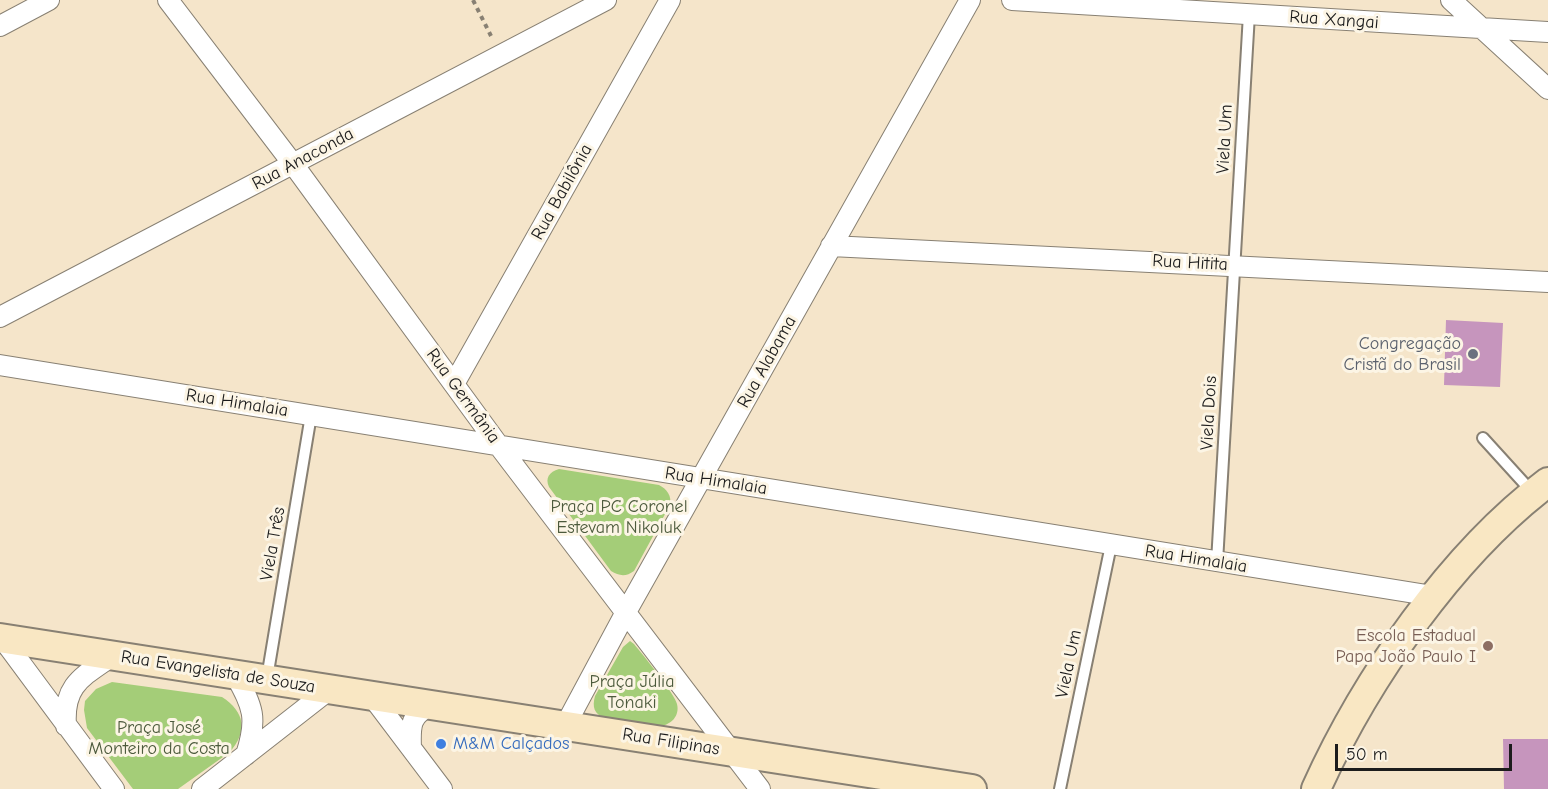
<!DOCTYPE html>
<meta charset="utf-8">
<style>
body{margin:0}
#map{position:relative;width:1548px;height:789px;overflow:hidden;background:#f5e5ca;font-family:"Comic Neue",sans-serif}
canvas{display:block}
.scale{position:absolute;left:1335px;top:744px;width:177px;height:27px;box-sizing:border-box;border:3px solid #1c1c1c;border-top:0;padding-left:8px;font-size:18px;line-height:21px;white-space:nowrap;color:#1c1c1c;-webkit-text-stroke:4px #fcf5e5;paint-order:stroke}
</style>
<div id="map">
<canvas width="1548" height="789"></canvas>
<div class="scale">50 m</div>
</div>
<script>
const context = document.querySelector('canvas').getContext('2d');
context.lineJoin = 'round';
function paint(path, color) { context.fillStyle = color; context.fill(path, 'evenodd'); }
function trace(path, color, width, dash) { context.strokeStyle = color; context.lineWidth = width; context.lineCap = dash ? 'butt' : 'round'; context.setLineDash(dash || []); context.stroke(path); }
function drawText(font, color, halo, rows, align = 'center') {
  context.font = font + ' "Comic Neue",sans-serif'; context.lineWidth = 6; context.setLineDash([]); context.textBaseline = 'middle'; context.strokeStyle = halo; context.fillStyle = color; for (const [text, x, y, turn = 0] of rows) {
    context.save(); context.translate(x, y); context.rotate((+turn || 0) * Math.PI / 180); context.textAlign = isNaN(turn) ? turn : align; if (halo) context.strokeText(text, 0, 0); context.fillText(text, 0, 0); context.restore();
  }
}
paint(new Path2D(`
 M559 469 659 485C667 489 672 496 670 505L634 571C626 577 619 576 611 571L549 487C545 478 549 472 559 469Z
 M630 641 634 644C643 655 675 694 677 704 680 716 671 725 660 726 645 728 620 721 605 718 594 714 592 707 595 696L623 647Z
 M112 682 222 697C245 712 248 731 230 752L178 789H133L87 728 84 710 85 701 96 689Z`), '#a4cd78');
paint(new Path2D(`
 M1446 320 1503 323 1500 387 1444 385Z
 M1503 739H1548V789H1504Z`), '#c695bd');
const service = new Path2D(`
 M1483 438 1533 493
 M1217 562 1249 14
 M267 678 311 415
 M1060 789 1111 545`);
const minor = new Path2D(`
 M168 0 293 164 499 446 760 789
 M1012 0 1548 32
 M1451 0 1548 89
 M0 26 49 0
 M831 246 1548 282
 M0 317 606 0
 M0 365 1433 596
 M454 384 670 0
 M2 638 114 789
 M235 674C253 708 258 717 246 755
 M371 695 442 789
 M566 724 626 612 970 0
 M66 726C63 685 82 677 112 656
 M411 748C410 725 410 715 433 704
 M202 789 330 689`);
const secondary = new Path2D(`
 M0 638 972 789
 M1316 789C1365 680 1452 554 1548 482`);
trace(service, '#888073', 14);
trace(minor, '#888073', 22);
trace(secondary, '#888073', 32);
trace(new Path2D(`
 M473 0 491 36`), '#888073', 4, [4.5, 4.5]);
trace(service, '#fff', 10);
trace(minor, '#fff', 20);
trace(secondary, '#f9e7c3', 28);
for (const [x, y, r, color] of [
 [1473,354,6,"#6b7280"],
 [1488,646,6,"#8d6e63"],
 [441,744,6,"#3f7fe0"]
]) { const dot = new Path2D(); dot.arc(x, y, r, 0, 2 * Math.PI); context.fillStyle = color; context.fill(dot); trace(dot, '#fcf5e5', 2); }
drawText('18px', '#1c1c1c', '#fcf5e5', [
 ["Rua Xangai",1334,20,4],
 ["Viela Um",1225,139,-87],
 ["Rua Anaconda",303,159,-28],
 ["Rua Babilônia",562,192,-61],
 ["Rua Hitita",1190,263,3],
 ["Rua Alabama",767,362,-61],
 ["Rua Germânia",463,396,54],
 ["Rua Himalaia",237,403,9],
 ["Viela Dois",1209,413,-87],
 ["Rua Himalaia",716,481,9],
 ["Viela Três",273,544,-80],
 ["Rua Himalaia",1196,559,9],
 ["Viela Um",1069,664,-78],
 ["Rua Evangelista de Souza",218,672,9],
 ["Rua Filipinas",671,742,9]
]);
drawText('18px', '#5b616d', '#fcf5e5', [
 ["Congregação",1461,344],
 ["Cristã do Brasil",1461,365]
], 'right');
drawText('18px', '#4c5a3c', '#fcf5e5', [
 ["Praça PC Coronel",619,507],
 ["Estevam Nikoluk",619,528],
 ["Praça Júlia",632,682],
 ["Tonaki",632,703],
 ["Praça José",159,728],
 ["Monteiro da Costa",159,749]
]);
drawText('18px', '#785e54', '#fcf5e5', [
 ["Escola Estadual",1476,636],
 ["Papa João Paulo I",1476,657]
], 'right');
drawText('18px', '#366cbe', '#fcf5e5', [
 ["M&M Calçados",453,744]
], 'left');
</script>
